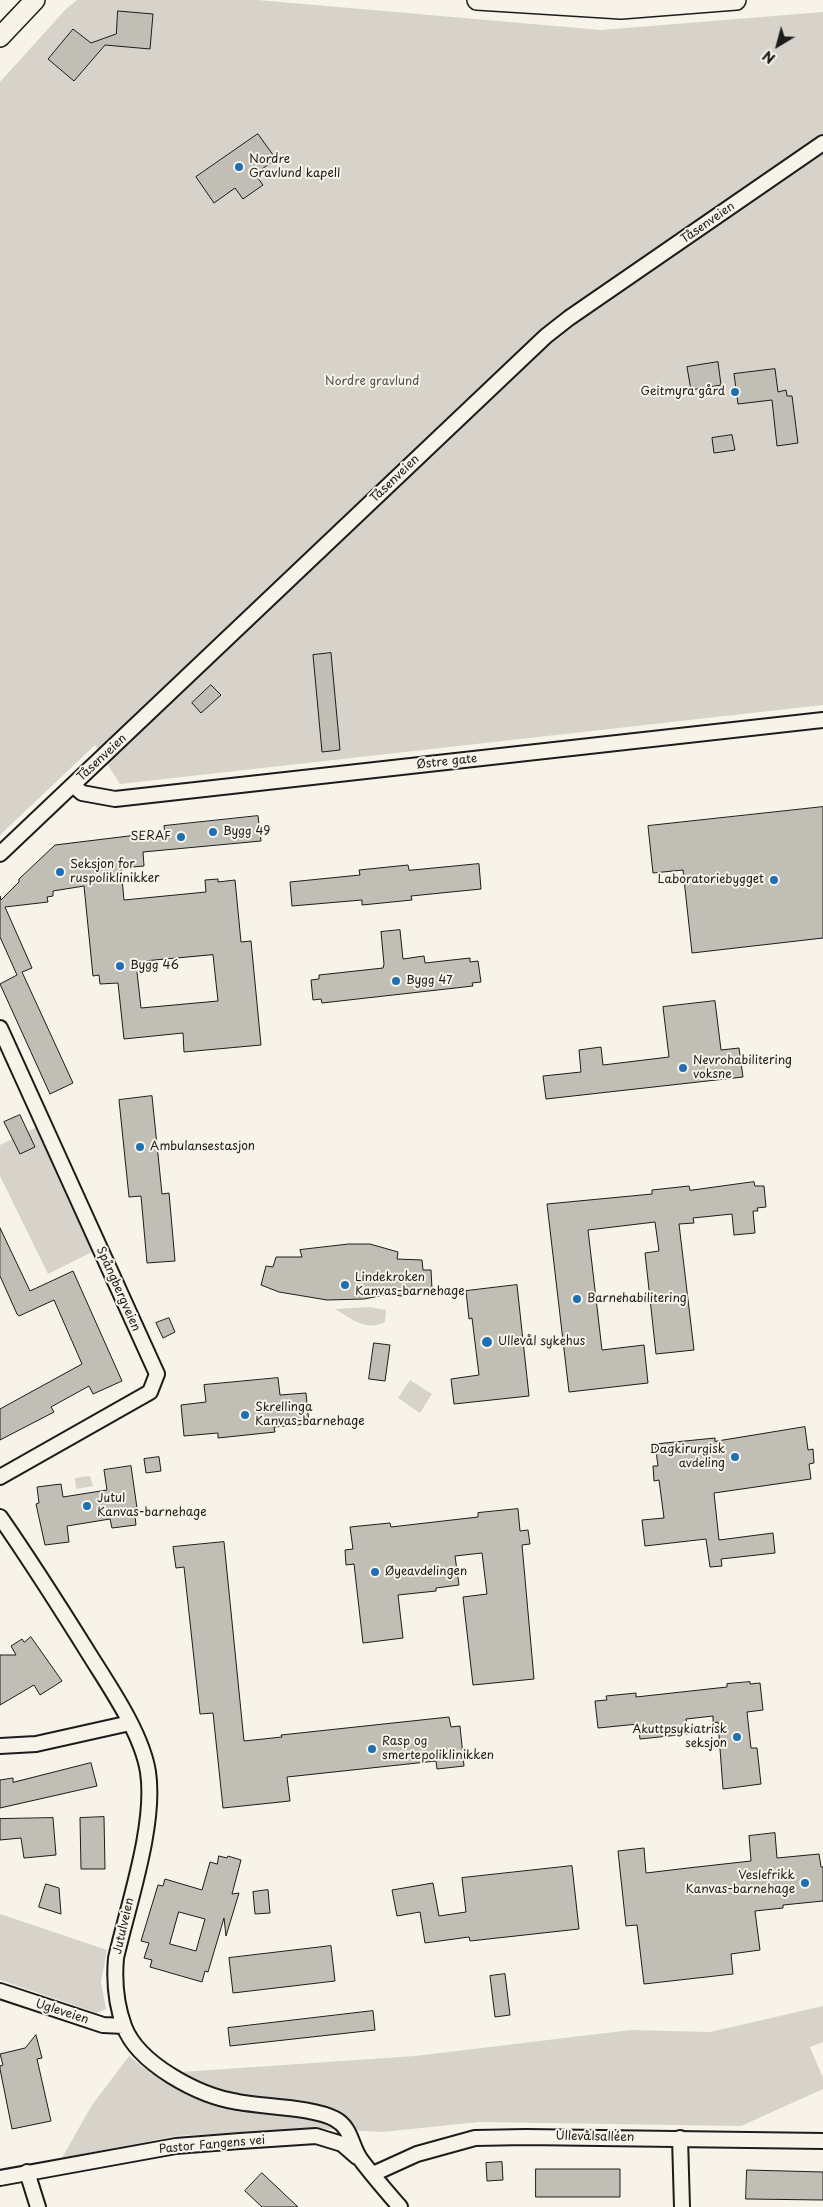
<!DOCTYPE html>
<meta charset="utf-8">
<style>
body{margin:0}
#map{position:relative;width:823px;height:2207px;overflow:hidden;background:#f7f3e8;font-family:"Playpen Sans",sans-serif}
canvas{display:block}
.north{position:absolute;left:753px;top:20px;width:50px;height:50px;-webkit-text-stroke:4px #f7f3e8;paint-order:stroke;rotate:217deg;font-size:14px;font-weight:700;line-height:20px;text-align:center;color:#1c1c1c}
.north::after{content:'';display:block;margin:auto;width:18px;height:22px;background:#1c1c1c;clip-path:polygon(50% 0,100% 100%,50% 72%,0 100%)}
</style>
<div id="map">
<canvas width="823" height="2207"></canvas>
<div class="north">N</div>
</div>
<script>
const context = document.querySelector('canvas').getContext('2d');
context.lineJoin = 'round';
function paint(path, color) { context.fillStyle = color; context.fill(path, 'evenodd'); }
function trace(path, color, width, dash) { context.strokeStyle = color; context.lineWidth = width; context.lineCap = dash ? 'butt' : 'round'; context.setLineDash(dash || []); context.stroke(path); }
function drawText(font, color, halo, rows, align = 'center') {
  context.font = font + ' "Playpen Sans",sans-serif'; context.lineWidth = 4; context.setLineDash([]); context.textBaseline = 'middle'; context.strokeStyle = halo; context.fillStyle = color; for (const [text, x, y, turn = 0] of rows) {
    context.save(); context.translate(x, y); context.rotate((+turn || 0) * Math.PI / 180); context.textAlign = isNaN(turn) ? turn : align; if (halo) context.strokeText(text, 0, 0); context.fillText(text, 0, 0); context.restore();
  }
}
paint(new Path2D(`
 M77 0H258L601 30 823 12V705L120 784 95 745 0 835V82L66 9Z
 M41 1125 96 1250 48 1274 0 1176V1145Z
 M369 1307 386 1310 385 1322C366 1332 352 1319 335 1309Z
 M410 1380 432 1394 420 1413 398 1398Z
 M90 1476 93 1486 76 1489 75 1478Z
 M0 1914 107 1950 101 1982 106 2009 97 2013 0 1980Z
 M823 2006V2042L810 2047 823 2078V2089L741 2126 479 2122 382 2132 313 2128 177 2136 62 2158 92 2105 129 2056 152 2074 415 2056 631 2030 710 2032Z`), '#d7d3cb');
const building = new Path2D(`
 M118 11 153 14 150 49 105 45 74 81 48 59 73 29 91 43 116 34Z
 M258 134 276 159 255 174 263 185 243 199 235 188 214 203 196 177Z
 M718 362 721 385 691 390 687 367Z
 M775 369 778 392 786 390 787 396H792L798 443 777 446 772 400 738 404 734 374Z
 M732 435 735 450 714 453 712 438Z
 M331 653 340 750 322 752 313 655Z
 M211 685 221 695 201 713 192 703Z
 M823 807V938L692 953 683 870 653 873 648 826Z
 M258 816 261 841 143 852 144 866 121 868 124 900 206 892 205 880 218 879V882L235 880 241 942 251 941 261 1045 184 1052 183 1033 124 1039 118 983 100 984 99 975 93 976 84 886 53 891V896L47 897 48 902 5 907 32 968 22 972 73 1083 50 1094 0 984 17 975 0 937V896L1 900 19 882V879L55 845 137 835V836L165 834 164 826ZM213 955 218 1001 141 1008 137 972 150 970 148 961Z
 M479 864 481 889 411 896 412 900 362 905V900L292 906 290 882 360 875 359 870 408 865 409 870Z
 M400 930 403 959 424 956 425 963 470 958V962L478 961 481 982 472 983 473 986 322 1003 321 999 313 1000 311 980 319 979V975L383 968 384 964 381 932Z
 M715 1001 721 1050 739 1048 743 1077 546 1099 543 1076 581 1072 579 1050 601 1047 603 1065 669 1057 663 1007Z
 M152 1096 162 1194 169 1193 175 1261 147 1263 141 1196 129 1197 119 1100Z
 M20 1115 35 1147 20 1154 4 1122Z
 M754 1182 755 1186H764L766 1207 757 1208 758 1211H753L755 1233 734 1235 732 1214 693 1218 694 1223 679 1224 694 1350 656 1354 645 1253 659 1251 655 1222 588 1230 602 1350 644 1345 648 1383 569 1392 547 1204 652 1194V1190L689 1186 690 1190Z
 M0 1228 30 1291 73 1271 122 1381 93 1394 89 1386 51 1407 54 1412 0 1440V1409L82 1364 54 1300 19 1316 17 1314 0 1276Z
 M349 1244H370L398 1252 397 1259 422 1260 423 1270H431L432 1289 401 1296 390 1294 364 1299 327 1300 279 1292 261 1285 266 1266 273 1267 276 1257H302L300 1250Z
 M517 1285 529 1396 454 1404 451 1379 479 1375 472 1318 469 1319 466 1291Z
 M169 1318 175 1332 163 1338 156 1323Z
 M374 1343 390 1345 385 1381 369 1379Z
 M278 1378 280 1395 306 1393 309 1424 274 1427 275 1432 218 1438V1433L184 1436 181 1405 206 1402 204 1385Z
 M805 1427 808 1450 813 1449 814 1463 809 1464 811 1479 714 1493 719 1540 773 1533 775 1553 721 1559 722 1566 710 1567 706 1539 645 1546 642 1520 664 1518 659 1480 654 1481 653 1466H658L655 1444 715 1438V1441Z
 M159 1457 161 1471 146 1473 144 1459Z
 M131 1466 137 1508H134L136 1525 112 1528 110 1519 67 1526 69 1542 45 1545 36 1504 39 1503 37 1487 61 1484 63 1497 107 1490 104 1470Z
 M518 1509 520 1531 528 1530 530 1544 522 1545 534 1679 473 1685 463 1597 487 1594 482 1553 455 1556 459 1585 436 1588V1591L398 1595 403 1638 363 1643 354 1564 346 1565 345 1550 353 1549 350 1527 390 1523 391 1527 478 1517V1513Z
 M224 1542 244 1741 282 1737 281 1735 449 1717 451 1727 460 1726 464 1766 437 1769 436 1761 287 1777 290 1801 223 1808 213 1713 200 1714 184 1567 176 1568 173 1547Z
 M31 1637 62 1681 40 1695 34 1685 0 1705V1655H16L11 1646 22 1639 24 1642Z
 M750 1682V1684L760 1683 763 1710 747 1712 751 1748H757L761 1784 723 1789 718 1722 713 1723V1716L686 1719 688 1734 640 1739 638 1724 598 1728 595 1701 607 1700 606 1696 636 1693V1697L727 1687V1684Z
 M91 1763 97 1786 0 1808V1780L13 1778V1782Z
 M104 1817 105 1869H81L80 1818Z
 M53 1818 56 1855 24 1858 21 1838 0 1840V1819Z
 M775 1833 777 1858 819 1854 821 1867H823V1901L783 1905V1908L755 1911 760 1950 731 1954 733 1974 644 1984 637 1925 626 1926 618 1851 644 1848 646 1873 688 1868 751 1861 749 1836Z
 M219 1856 227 1858 228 1856 241 1860 232 1894 239 1893 226 1936 224 1918 208 1972 205 1971 202 1982 150 1967 152 1960 144 1958 149 1943 141 1941 158 1885 163 1886 165 1879 202 1890 210 1862 217 1864ZM179 1912 205 1919 196 1951 170 1944Z
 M572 1866 579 1929 470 1941 469 1937 425 1943 420 1912 397 1916 392 1890 433 1883 439 1916 466 1912 462 1878Z
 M46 1884 59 1888 61 1914 39 1907Z
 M268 1890 270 1913 255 1914 253 1892Z
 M331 1946 335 1981 233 1993 229 1958Z
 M505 1974 510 2015 495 2017 490 1976Z
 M373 2011 375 2030 230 2046 228 2028Z
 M36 2035 42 2058 37 2059 51 2121 12 2129 0 2069V2066L3 2065 0 2054 25 2048Z
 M502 2162 503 2180 487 2181 486 2163Z
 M536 2169H620V2197H536Z
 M747 2170 823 2172V2200L746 2199Z
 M262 2173 298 2207H262L245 2191Z`);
paint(building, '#c0beb5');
trace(building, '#1c1c1c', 1);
const street = new Path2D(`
 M73 785 82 793 115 799 823 720
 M0 854 546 336 569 318 823 143
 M0 1028 157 1374 150 1392 0 1477
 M0 1517C32 1563 61 1609 91 1657 111 1689 142 1734 148 1772 156 1825 128 1905 116 1958 114 1981 116 2004 124 2026 138 2064 199 2096 238 2102 264 2107 313 2107 335 2119 352 2128 351 2147 361 2160 373 2176 387 2192 400 2207
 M0 1746 36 1744 130 1723
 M0 1991 103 2025 124 2026
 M680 2138 682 2207
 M27 2172 38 2207
 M373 2174 417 2154 475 2138 526 2137 823 2141
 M0 2178 176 2146 240 2141 316 2136 342 2144 357 2157`);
const secondary = new Path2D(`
 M477 0 621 9 736 0
 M0 37 35 0`);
trace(street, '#1c1c1c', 18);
trace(secondary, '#1c1c1c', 22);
trace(street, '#f7f3e8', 14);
trace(secondary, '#f7f3e8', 19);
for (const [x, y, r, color] of [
 [239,167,5,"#1f6fb2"],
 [735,392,5,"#1f6fb2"],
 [213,832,5,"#1f6fb2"],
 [181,837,5,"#1f6fb2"],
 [60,872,5,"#1f6fb2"],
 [774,880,5,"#1f6fb2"],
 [120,966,5,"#1f6fb2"],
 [396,981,5,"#1f6fb2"],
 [683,1068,5,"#1f6fb2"],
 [140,1147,5,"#1f6fb2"],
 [345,1285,5,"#1f6fb2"],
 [577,1299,5,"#1f6fb2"],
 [487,1342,6,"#1f6fb2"],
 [245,1415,5,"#1f6fb2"],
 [735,1457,5,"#1f6fb2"],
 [87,1506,5,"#1f6fb2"],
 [375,1572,5,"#1f6fb2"],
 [737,1737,5,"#1f6fb2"],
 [372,1749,5,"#1f6fb2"],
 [805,1883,5,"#1f6fb2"]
]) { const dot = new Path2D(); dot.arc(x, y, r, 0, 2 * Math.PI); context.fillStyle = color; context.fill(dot); trace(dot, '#f7f3e8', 2); }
drawText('12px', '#1c1c1c', '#f7f3e8', [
 ["Nordre",249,160],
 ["Gravlund kapell",249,174],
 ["Geitmyra gård",725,392,"right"],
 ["Bygg 49",223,832],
 ["SERAF",171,837,"right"],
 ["Seksjon for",70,865],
 ["ruspoliklinikker",70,879],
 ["Laboratoriebygget",764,880,"right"],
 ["Bygg 46",130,966],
 ["Bygg 47",406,981],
 ["Nevrohabilitering",693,1061],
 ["voksne",693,1075],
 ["Ambulansestasjon",150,1147],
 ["Lindekroken",355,1278],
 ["Kanvas-barnehage",355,1292],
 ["Barnehabilitering",587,1299],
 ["Ullevål sykehus",498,1342],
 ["Skrellinga",255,1408],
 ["Kanvas-barnehage",255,1422],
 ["Dagkirurgisk",725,1450,"right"],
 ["avdeling",725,1464,"right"],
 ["Jutul",97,1499],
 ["Kanvas-barnehage",97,1513],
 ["Øyeavdelingen",385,1572],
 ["Akuttpsykiatrisk",727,1730,"right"],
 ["seksjon",727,1744,"right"],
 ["Rasp og",382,1742],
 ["smertepoliklinikken",382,1756],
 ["Veslefrikk",795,1876,"right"],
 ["Kanvas-barnehage",795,1890,"right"]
], 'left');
drawText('12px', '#1c1c1c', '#f7f3e8', [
 ["Tåsenveien",708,223,-35],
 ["Tåsenveien",395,479,-44],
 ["Tåsenveien",102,758,-43],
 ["Østre gate",447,762,-6],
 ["Spångbergveien",118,1289,66],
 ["Jutulveien",124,1926,-77],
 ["Ugleveien",62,2012,18],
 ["Ullevålsalléen",595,2137,1],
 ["Pastor Fangens vei",212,2145,-5]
]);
drawText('12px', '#545351', '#f7f3e8', [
 ["Nordre gravlund",372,382]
]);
</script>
